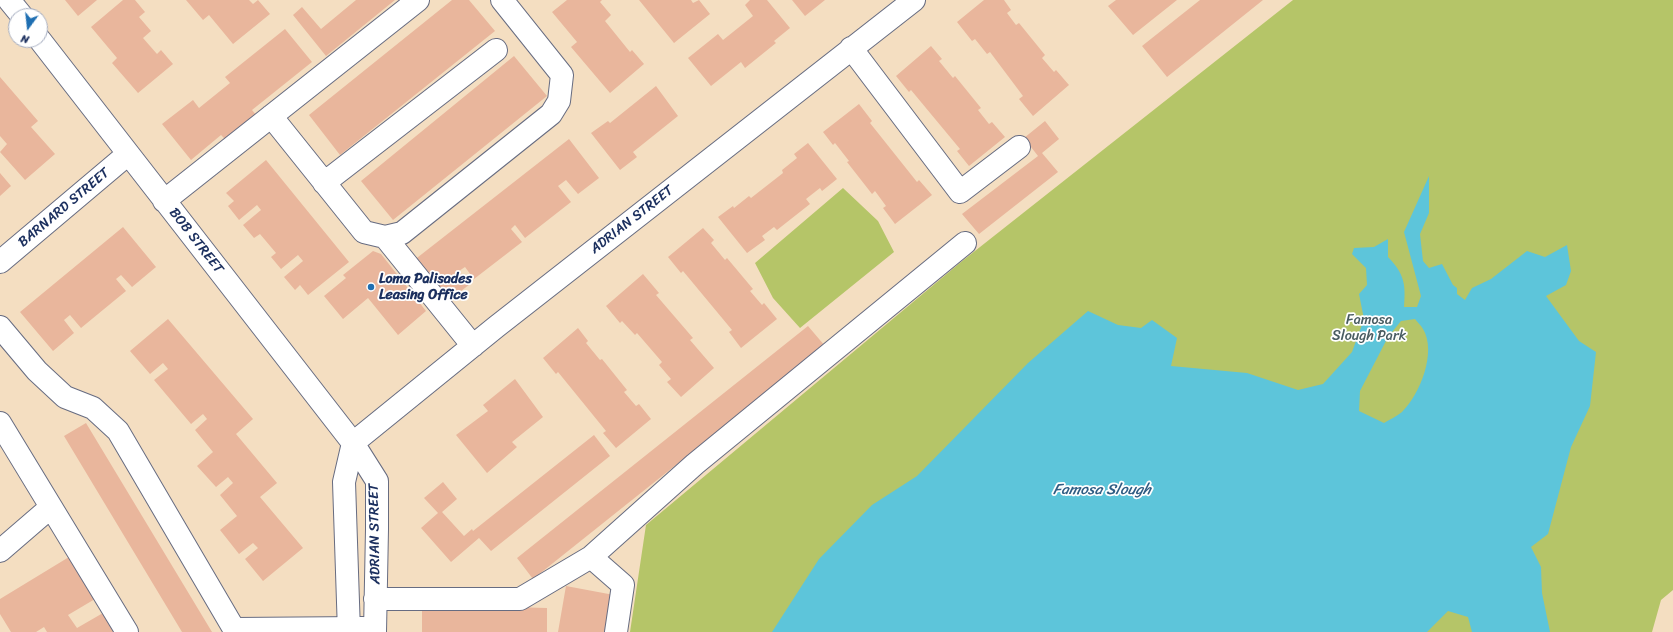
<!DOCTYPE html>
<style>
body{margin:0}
#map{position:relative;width:1673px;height:632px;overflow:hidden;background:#f4dec1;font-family:Sriracha,sans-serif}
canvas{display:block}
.north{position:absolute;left:8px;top:8px;width:40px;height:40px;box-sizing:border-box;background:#fff;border:1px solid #a4acbf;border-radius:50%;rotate:195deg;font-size:11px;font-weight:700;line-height:16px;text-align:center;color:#1b2f5e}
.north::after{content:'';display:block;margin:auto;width:14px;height:18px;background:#1f6fb2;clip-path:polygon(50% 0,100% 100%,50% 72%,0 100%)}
</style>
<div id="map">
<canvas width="1673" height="632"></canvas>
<div class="north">N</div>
</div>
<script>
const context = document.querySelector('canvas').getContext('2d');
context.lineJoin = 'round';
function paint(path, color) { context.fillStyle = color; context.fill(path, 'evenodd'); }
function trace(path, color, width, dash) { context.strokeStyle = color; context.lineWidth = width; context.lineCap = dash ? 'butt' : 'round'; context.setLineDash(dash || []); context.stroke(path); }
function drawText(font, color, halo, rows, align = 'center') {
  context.font = font + ' Sriracha,sans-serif'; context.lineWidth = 3.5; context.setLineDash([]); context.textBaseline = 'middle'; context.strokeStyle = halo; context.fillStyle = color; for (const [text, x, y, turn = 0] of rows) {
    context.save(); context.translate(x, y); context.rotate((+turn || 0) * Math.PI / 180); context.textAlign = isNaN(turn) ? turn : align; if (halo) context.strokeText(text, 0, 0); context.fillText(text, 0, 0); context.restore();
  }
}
paint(new Path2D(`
 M1293 0H1673V590L1661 600 1652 632H630L646 525 961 262Z
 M843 188 878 221 894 252 800 328 773 298 755 263Z`), '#b5c568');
paint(new Path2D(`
 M1429 176V213L1420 234 1423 261 1429 268 1442 264 1453 285 1457 288V294L1465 300 1472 288 1491 279 1527 251 1545 257 1567 245 1571 271 1566 285 1546 296 1579 341 1596 352 1590 406 1571 447 1548 534 1531 547 1541 567 1542 593 1550 632H1472L1468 617 1448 611 1427 632H772L819 559 872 505 917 476 1028 363 1088 311 1118 325 1141 328 1152 320 1177 338 1171 366 1247 373 1298 390 1323 384 1352 352 1364 319 1359 294 1367 285 1366 268 1352 254 1354 248 1374 247 1388 239V257C1404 274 1406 283 1404 307H1417L1421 296 1404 232ZM1415 319C1417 322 1421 325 1423 329 1437 352 1420 394 1402 412 1397 416 1389 420 1384 423L1359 411 1360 391 1388 337 1401 321Z`), '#5dc5da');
paint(new Path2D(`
 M65 0H97L78 16Z
 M123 0H135L145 12 139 17 151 31 143 38 157 54 161 50 173 64 138 93 112 63 117 58 91 27Z
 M186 0H249L253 4 258 0 270 14 233 44 209 15 203 20Z
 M356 0H395L326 56 293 15 302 7 321 29Z
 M452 0H469L495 31 340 155 309 115Z
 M567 0H602L600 2 611 15 605 21 630 52 632 50 644 64 610 93 571 47 577 42 552 12Z
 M639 0H691L693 3 699 0 710 14 674 43Z
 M750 0H767L790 28 774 41 776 43 745 68 741 62 711 86 688 58 718 34 723 40 753 16 745 5Z
 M792 0H825L805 16Z
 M984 0H1004L1011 10 1007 13 1016 25 1019 23 1045 55 1042 58 1054 72 1056 70 1069 85 1033 116 1019 99 1023 96 990 52 987 54 975 39 972 41 957 22Z
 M1116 0H1177L1133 35 1108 6Z
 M1200 0H1263L1167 77 1142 46Z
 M285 29 312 62 252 110 257 116 226 140 221 135 191 160 162 124 193 100 199 108 230 83 225 77Z
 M931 46 942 59 939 61 953 78 955 76 981 108 978 110 989 124 992 122 1005 137 969 166 957 151 960 149 911 90 909 92 896 76Z
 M514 56 547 96 393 220 361 181Z
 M0 77 38 121 31 127 55 154 25 180 0 152 7 144 0 136Z
 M656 86 678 116 633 152 637 157 620 170 591 133 608 121 610 123Z
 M859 104 872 121 870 123 917 182 919 180 932 195 895 224 883 208 886 206 875 191 872 194 847 162 849 161 835 143 833 145 823 132Z
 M1045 121 1059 139 1042 153 1058 172 979 234 962 214 1038 156 1024 138Z
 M569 139 599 178 578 194 566 180 558 186 571 202 525 238 515 225 511 229 522 242 474 279 465 267 459 271 470 284 447 302 413 261Z
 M808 143 837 179 822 191 820 188 806 199 810 204 777 230 774 227 762 236 765 240 747 253 718 217 733 206 734 208 749 196 751 198 783 173 782 170 797 158 794 154Z
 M266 160 349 262 308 295 300 285 295 290 284 277 303 261 298 255 281 269 271 257 276 253 260 234 254 238 243 225 261 210 257 205 239 220 228 206 234 201 226 193Z
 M0 173 11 186 0 196Z
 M123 227 156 267 132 287 121 275 116 279 126 291 81 328 70 315 64 320 74 333 53 351 20 312Z
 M703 228 714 240 711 243 725 260 727 258 753 289 750 291 762 305 764 303 777 319 741 348 729 332 732 330 683 271 681 273 668 257Z
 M373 251 381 254 426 311 398 335 368 298 343 319 324 296 346 278 343 275Z
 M643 274 659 293 656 295 693 338 690 340 714 368 681 397 667 382 671 379 659 365 662 362 637 333 635 335 622 321 620 323 606 306Z
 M168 319 253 419 236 434 277 483 260 497 303 548 263 581 245 559 258 548 253 543 239 554 220 530 237 516 220 495 233 483 228 477 216 487 197 466 213 452 195 430 207 419 203 414 191 424 154 380 168 369 163 363 150 374 130 351Z
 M808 326 825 346 533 579 517 558Z
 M578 328 588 341 586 343 600 360 602 359 627 390 624 392 636 406 639 404 651 419 616 448 603 433 606 431 558 372 556 374 543 358Z
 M515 379 543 417 512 442 517 447 487 473 456 435 488 411 483 405Z
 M86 423 212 632H182L64 436Z
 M594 435 610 456 491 551 479 538 451 562 421 528 438 513 424 498 443 482 457 499 442 512 464 536 472 529 473 531Z
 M69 557 95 599 68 615 77 628 103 613 115 632H47L44 627 36 632H11L0 614V599Z
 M566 586 614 595 608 632H558Z
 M509 607 547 608V632H422V609L508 611Z`), '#e9b69c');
const minor = new Path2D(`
 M9 0 22 16
 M40 40 353 443 377 481V529L375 632
 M851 48 960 192 1019 147
 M271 116 364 232 385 237 402 233 551 114 559 101 562 75 502 0
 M324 183 496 50
 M164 201 418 0
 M385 237 473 346
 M0 262 128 154
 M0 327 37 371 65 397 93 408 118 431 234 629 363 628
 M0 423 127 632
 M0 551 51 507
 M591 557 695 464 965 243
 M375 599H520L591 557 623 585 616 632
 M349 632 344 482 353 443 496 327 914 0`);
trace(minor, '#676c81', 24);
trace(minor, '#fff', 22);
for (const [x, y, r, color] of [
 [371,287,4,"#1f6fb2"]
]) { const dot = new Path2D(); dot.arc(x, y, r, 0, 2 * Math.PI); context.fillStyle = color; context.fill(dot); trace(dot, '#fff', 1.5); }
drawText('14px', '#1b2f5e', '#fff', [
 ["BARNARD STREET",64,208,-40],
 ["ADRIAN STREET",632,220,-38],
 ["BOB STREET",196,241,52],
 ["ADRIAN STREET",375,534,-91]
]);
drawText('bold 14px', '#1b2f5e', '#fff', [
 ["Loma Palisades",379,279],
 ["Leasing Office",379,295]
], 'left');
drawText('14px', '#495c61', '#fff', [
 ["Famosa",1369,320],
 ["Slough Park",1369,336]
]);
drawText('italic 15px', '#2f5c83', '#fff', [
 ["Famosa Slough",1102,490]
]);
</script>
